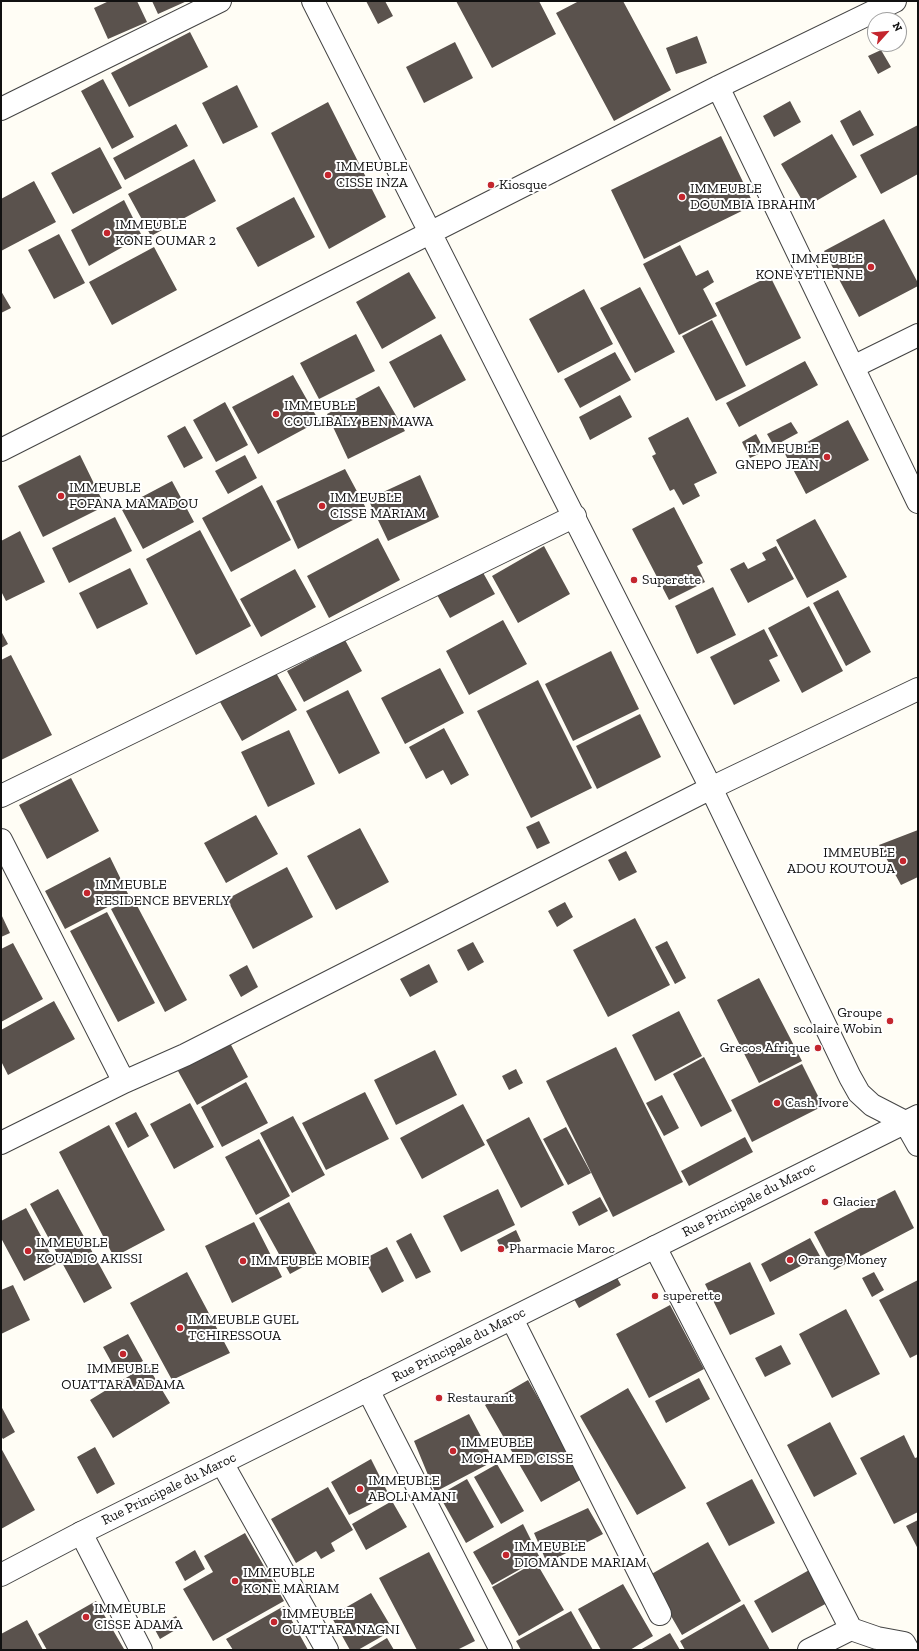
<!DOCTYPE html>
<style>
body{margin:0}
#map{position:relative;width:919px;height:1651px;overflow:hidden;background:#fffdf5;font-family:"Zilla Slab",serif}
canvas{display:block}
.frame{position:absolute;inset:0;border:2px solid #111;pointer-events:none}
.north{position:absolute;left:867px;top:12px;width:40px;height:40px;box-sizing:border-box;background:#fff;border:1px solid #a0a0a0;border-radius:50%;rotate:63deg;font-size:11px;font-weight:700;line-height:16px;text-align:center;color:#111}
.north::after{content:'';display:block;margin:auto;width:14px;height:18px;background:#c4262e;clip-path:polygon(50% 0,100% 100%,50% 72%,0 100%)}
</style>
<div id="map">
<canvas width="919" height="1651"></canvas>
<div class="frame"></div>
<div class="north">N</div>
</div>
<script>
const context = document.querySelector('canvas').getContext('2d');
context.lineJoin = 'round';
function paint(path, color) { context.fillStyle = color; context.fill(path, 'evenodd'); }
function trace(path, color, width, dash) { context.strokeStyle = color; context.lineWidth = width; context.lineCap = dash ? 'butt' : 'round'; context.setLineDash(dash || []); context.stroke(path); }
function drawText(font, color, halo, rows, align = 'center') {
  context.font = font + ' "Zilla Slab",serif'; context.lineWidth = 4; context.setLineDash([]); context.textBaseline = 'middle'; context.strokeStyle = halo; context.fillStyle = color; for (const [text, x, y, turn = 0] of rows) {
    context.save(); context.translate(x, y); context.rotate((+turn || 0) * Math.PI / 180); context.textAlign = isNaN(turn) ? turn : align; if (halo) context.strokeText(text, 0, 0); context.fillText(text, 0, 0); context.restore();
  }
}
paint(new Path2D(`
 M109 1H137L147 22 108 39 94 8Z
 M152 1H187L158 14Z
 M366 1H385L393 16 378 24Z
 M456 1H539L556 34 492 68Z
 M579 1H623L671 90 614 121 556 13Z
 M190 32 208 67 129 107 111 73Z
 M697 36 707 63 676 74 666 48Z
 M455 42 473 78 424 103 406 67Z
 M881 50 891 67 878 74 868 56Z
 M103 79 134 137 112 149 81 91Z
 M237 85 258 127 223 144 202 103Z
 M790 101 801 122 774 137 763 116Z
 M328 102 386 217 329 249 271 133Z
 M860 110 874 135 853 146 840 121Z
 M176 124 188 146 125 180 113 158Z
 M918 125V174L881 194 860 155Z
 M832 134 857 177 806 207 781 164Z
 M721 136 754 205 644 259 611 190Z
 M100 147 122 188 73 214 51 173Z
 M194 159 216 201 151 236 128 194Z
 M34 181 56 222 1 251V199Z
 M294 197 315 237 258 267 236 228Z
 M124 200 142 236 89 266 71 230Z
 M884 219 918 283V286L859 317 824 251Z
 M59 234 85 283 54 299 28 250Z
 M680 245 696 276 708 270 714 282 703 289 717 316 679 335 643 264Z
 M154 247 177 290 112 325 89 282Z
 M409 272 436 318 382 349 356 302Z
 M770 276 801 338 746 366 715 303Z
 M640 287 675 352 635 373 600 308Z
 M584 289 613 344 558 373 529 319Z
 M1 291 11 308 1 313Z
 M712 320 746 386 716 401 682 336Z
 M356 334 375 371 319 399 300 363Z
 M441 334 466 380 414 408 389 362Z
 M615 352 631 380 580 408 564 379Z
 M805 361 818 385 739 427 726 403Z
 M293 375 319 421 258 454 232 407Z
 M379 386 405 431 348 459 327 414Z
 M620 395 632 417 590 440 579 417Z
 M225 402 248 445 216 462 193 420Z
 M688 417 717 473 694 484 700 496 683 505 674 489 670 491 652 456 656 454 648 438Z
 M848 420 869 460 806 494 785 454Z
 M791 422 798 433 774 446 767 434Z
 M185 426 203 458 184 468 167 436Z
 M756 434 765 451 750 458 742 442Z
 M80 455 105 506 43 537 18 486Z
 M245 455 257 478 228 494 215 471Z
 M345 469 368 512 298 549 276 501Z
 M420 475 439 517 388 541 368 499Z
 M172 481 194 522 143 549 121 508Z
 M262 485 291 540 231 572 202 518Z
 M674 507 703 563 697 566 705 582 669 600 632 529Z
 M115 517 132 551 69 583 52 548Z
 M815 519 847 577 807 598 776 540Z
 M200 530 251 626 196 655 146 559Z
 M20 531 45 582 6 601 1 591V541Z
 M378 538 400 580 329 618 307 576Z
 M544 546 570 594 518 623 492 576Z
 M776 546 794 579 748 603 730 569 744 562 748 569 766 560 762 553Z
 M130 568 148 604 97 629 79 593Z
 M295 569 316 607 261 637 240 599Z
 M481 569 495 594 450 618 436 593Z
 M713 587 736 635 697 654 675 606Z
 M838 590 871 652 846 666 813 603Z
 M809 606 843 671 802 693 768 628Z
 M503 620 527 664 469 695 446 651Z
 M764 629 778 656 769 660 780 681 734 705 710 657Z
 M1 631 8 644 1 648Z
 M345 640 362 671 304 702 287 671Z
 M611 651 639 709 573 741 545 684Z
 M11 655 52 735 1 760V660Z
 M440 668 464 713 405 744 381 698Z
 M275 671 297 710 242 741 220 702Z
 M538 680 592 788 531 818 477 711Z
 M348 690 380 753 339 774 306 711Z
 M640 714 661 757 597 789 576 746Z
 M444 728 469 775 451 785 443 770 426 779 409 747Z
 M289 730 315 784 268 807 241 752Z
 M71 778 99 831 47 859 19 805Z
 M256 815 278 854 226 883 204 843Z
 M539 821 550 843 537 849 526 827Z
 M360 828 389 882 336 910 307 856Z
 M918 830V877L901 885 879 845Z
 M626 851 637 872 619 881 608 860Z
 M110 857 129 896 65 929 45 891Z
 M287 867 313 917 253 949 227 899Z
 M133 898 187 1000 165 1012 111 909Z
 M565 902 573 917 557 927 548 911Z
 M107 912 155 1003 118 1022 70 931Z
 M1 914 10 933 1 937Z
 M635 918 670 985 608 1017 573 950Z
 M667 941 686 978 675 984 655 947Z
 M473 942 484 962 468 971 457 950Z
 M13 943 43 999 1 1022V949Z
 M429 964 438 982 410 997 400 979Z
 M247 965 258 987 241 997 229 975Z
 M759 978 802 1061 759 1083 717 1000Z
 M54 1001 75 1039 8 1075 1 1061V1030Z
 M679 1011 702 1056 655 1081 632 1035Z
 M230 1043 248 1077 197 1105 178 1071Z
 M616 1047 683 1182 613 1217 546 1081Z
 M435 1050 457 1095 396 1125 374 1080Z
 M704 1057 732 1111 701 1127 673 1074Z
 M802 1064 823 1106 752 1142 731 1100Z
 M516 1069 523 1083 509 1090 502 1076Z
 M246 1082 268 1123 222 1147 201 1107Z
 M365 1092 389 1139 326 1170 302 1123Z
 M662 1095 679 1128 664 1136 646 1103Z
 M190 1103 214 1147 174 1169 150 1124Z
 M463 1104 485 1145 422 1179 400 1138Z
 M136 1112 149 1136 128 1148 115 1123Z
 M293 1116 325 1175 292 1193 260 1133Z
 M529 1117 564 1185 521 1208 486 1140Z
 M109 1125 165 1230 114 1257 59 1152Z
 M566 1127 591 1173 568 1185 543 1139Z
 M745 1137 753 1152 689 1186 681 1171Z
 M259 1139 290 1196 256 1215 225 1157Z
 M58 1189 112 1288 84 1303 30 1204Z
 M498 1189 515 1225 461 1252 443 1216Z
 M895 1190 914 1228 834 1270 814 1232Z
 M600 1197 608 1211 579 1226 572 1212Z
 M289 1202 319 1258 290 1274 259 1218Z
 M26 1208 56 1264 24 1281 1 1238V1221Z
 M254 1222 282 1277 232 1303 205 1246Z
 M516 1230 521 1241 502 1251 497 1240Z
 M411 1233 431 1272 416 1279 396 1241Z
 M810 1238 820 1256 770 1282 761 1264Z
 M387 1247 404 1281 382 1293 364 1259Z
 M750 1262 775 1314 730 1335 705 1284Z
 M187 1272 230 1353 172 1380 130 1303Z
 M874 1272 884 1290 872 1297 862 1278Z
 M616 1276 621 1285 579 1308 574 1299Z
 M918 1280V1354L910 1358 879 1300Z
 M13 1285 30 1320 1 1334V1290Z
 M670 1305 704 1369 649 1398 616 1334Z
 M846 1309 880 1374 832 1398 799 1334Z
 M128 1334 143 1361 118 1374 103 1347Z
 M781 1345 791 1364 765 1377 755 1358Z
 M147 1365 170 1403 113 1438 90 1400Z
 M699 1378 710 1399 666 1423 655 1401Z
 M528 1380 584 1478 541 1502 485 1405Z
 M628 1388 686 1488 637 1515 580 1416Z
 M1 1406 15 1432 3 1439 1 1436Z
 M469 1414 494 1461 435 1492 414 1441Z
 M830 1422 857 1474 814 1497 787 1445Z
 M904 1435 915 1458 918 1457V1512L894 1524 860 1458Z
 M95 1447 115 1484 97 1494 77 1457Z
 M1 1448 35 1510 1 1529Z
 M371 1459 389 1495 349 1515 331 1482Z
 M497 1464 524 1511 501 1524 474 1477Z
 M467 1479 494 1527 466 1543 439 1495Z
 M752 1479 775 1523 729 1546 706 1503Z
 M328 1487 353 1530 331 1543 335 1551 321 1559 316 1551 296 1563 271 1519Z
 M392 1501 407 1527 366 1550 352 1524Z
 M588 1508 603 1534 547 1563 534 1533Z
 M918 1520V1549L906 1526Z
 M523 1524 540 1558 492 1585 473 1552Z
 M245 1533 284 1601 213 1641 183 1589 213 1572 204 1556Z
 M708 1542 741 1601 682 1635 648 1576Z
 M195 1550 205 1569 185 1581 175 1562Z
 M429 1552 475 1641 457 1650H417L379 1578Z
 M536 1562 564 1610 519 1636 492 1587Z
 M811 1569 829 1602 772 1633 754 1601Z
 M623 1584 653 1636 630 1650H601L578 1609Z
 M371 1593 393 1630 358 1650H350L331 1616Z
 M96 1601 124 1649 47 1650 38 1634Z
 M744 1604 770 1650H685L680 1641Z
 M284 1606 308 1650H233L226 1639Z
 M571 1611 593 1650H521L516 1641Z
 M176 1616 182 1626 160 1639 154 1628Z
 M27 1620 43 1650H1V1634Z
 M670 1633 680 1650H640Z
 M387 1638 394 1650H367Z`), '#5a524d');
const minor = new Path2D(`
 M313 1 711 788 850 1077 859 1093 872 1105 905 1122
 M718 87 918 502
 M1 109 220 1
 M853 367 918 335
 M1 450 718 87 895 1
 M1 796 575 516
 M1 840 124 1082
 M1 1143 124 1082 185 1055 711 788 918 689
 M655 1247 851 1629
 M512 1319 660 1614
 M368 1390 501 1650
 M222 1463 327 1650
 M81 1533 141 1650
 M809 1650 851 1629 877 1638 904 1643 908 1650`);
const tertiary = new Path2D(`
 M905 1122 918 1145
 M1 1575 81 1533 918 1116`);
trace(minor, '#444', 24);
trace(tertiary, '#444', 24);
trace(minor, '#fff', 22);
trace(tertiary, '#fff', 22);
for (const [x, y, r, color] of [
 [328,175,4,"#c4262e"],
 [491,185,4,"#c4262e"],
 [682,197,4,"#c4262e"],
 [107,233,4,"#c4262e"],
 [871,267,4,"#c4262e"],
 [276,414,4,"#c4262e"],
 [827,457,4,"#c4262e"],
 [61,496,4,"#c4262e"],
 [322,506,4,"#c4262e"],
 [634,580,4,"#c4262e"],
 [903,861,4,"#c4262e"],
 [87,893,4,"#c4262e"],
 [890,1021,4,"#c4262e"],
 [818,1048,4,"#c4262e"],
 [777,1103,4,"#c4262e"],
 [825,1202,4,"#c4262e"],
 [501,1249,4,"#c4262e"],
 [28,1251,4,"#c4262e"],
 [790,1260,4,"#c4262e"],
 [243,1261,4,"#c4262e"],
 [655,1296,4,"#c4262e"],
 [180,1328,4,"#c4262e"],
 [123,1354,4,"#c4262e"],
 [439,1398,4,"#c4262e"],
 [453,1451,4,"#c4262e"],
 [360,1489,4,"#c4262e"],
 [506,1555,4,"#c4262e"],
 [235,1581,4,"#c4262e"],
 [86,1617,4,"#c4262e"],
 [274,1622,4,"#c4262e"]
]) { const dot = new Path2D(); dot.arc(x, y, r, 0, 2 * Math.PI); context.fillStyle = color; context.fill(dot); trace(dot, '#fff', 1.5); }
drawText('14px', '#111', '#fff', [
 ["IMMEUBLE",336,167],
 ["CISSE INZA",336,183],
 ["Kiosque",499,185],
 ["IMMEUBLE",690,189],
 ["DOUMBIA IBRAHIM",690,205],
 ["IMMEUBLE",115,225],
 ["KONE OUMAR 2",115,241],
 ["IMMEUBLE",863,259,"right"],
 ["KONE YETIENNE",863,275,"right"],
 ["IMMEUBLE",284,406],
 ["COULIBALY BEN MAWA",284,422],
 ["IMMEUBLE",819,449,"right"],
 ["GNEPO JEAN",819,465,"right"],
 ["IMMEUBLE",69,488],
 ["FOFANA MAMADOU",69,504],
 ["IMMEUBLE",330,498],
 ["CISSE MARIAM",330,514],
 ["Superette",642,580],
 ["IMMEUBLE",895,853,"right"],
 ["ADOU KOUTOUA",895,869,"right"],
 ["IMMEUBLE",95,885],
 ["RESIDENCE BEVERLY",95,901],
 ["Groupe",882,1013,"right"],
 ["scolaire Wobin",882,1029,"right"],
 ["Grecos Afrique",810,1048,"right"],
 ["Cash Ivore",785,1103],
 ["Glacier",833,1202],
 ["IMMEUBLE",36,1243],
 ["KOUADIO AKISSI",36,1259],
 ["Pharmacie Maroc",509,1249],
 ["Orange Money",798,1260],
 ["IMMEUBLE MOBIE",251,1261],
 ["superette",663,1296],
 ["IMMEUBLE GUEL",188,1320],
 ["TCHIRESSOUA",188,1336],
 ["IMMEUBLE",123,1369,"center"],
 ["OUATTARA ADAMA",123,1385,"center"],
 ["Restaurant",447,1398],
 ["IMMEUBLE",461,1443],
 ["MOHAMED CISSE",461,1459],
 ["IMMEUBLE",368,1481],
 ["ABOLI AMANI",368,1497],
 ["IMMEUBLE",514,1547],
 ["DIOMANDE MARIAM",514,1563],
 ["IMMEUBLE",243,1573],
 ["KONE MARIAM",243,1589],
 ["IMMEUBLE",94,1609],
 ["CISSE ADAMA",94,1625],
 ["IMMEUBLE",282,1614],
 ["OUATTARA NAGNI",282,1630]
], 'left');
drawText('14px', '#111', '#fff', [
 ["Rue Principale du Maroc",749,1200,-27],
 ["Rue Principale du Maroc",459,1345,-27],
 ["Rue Principale du Maroc",169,1489,-26]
]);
</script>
